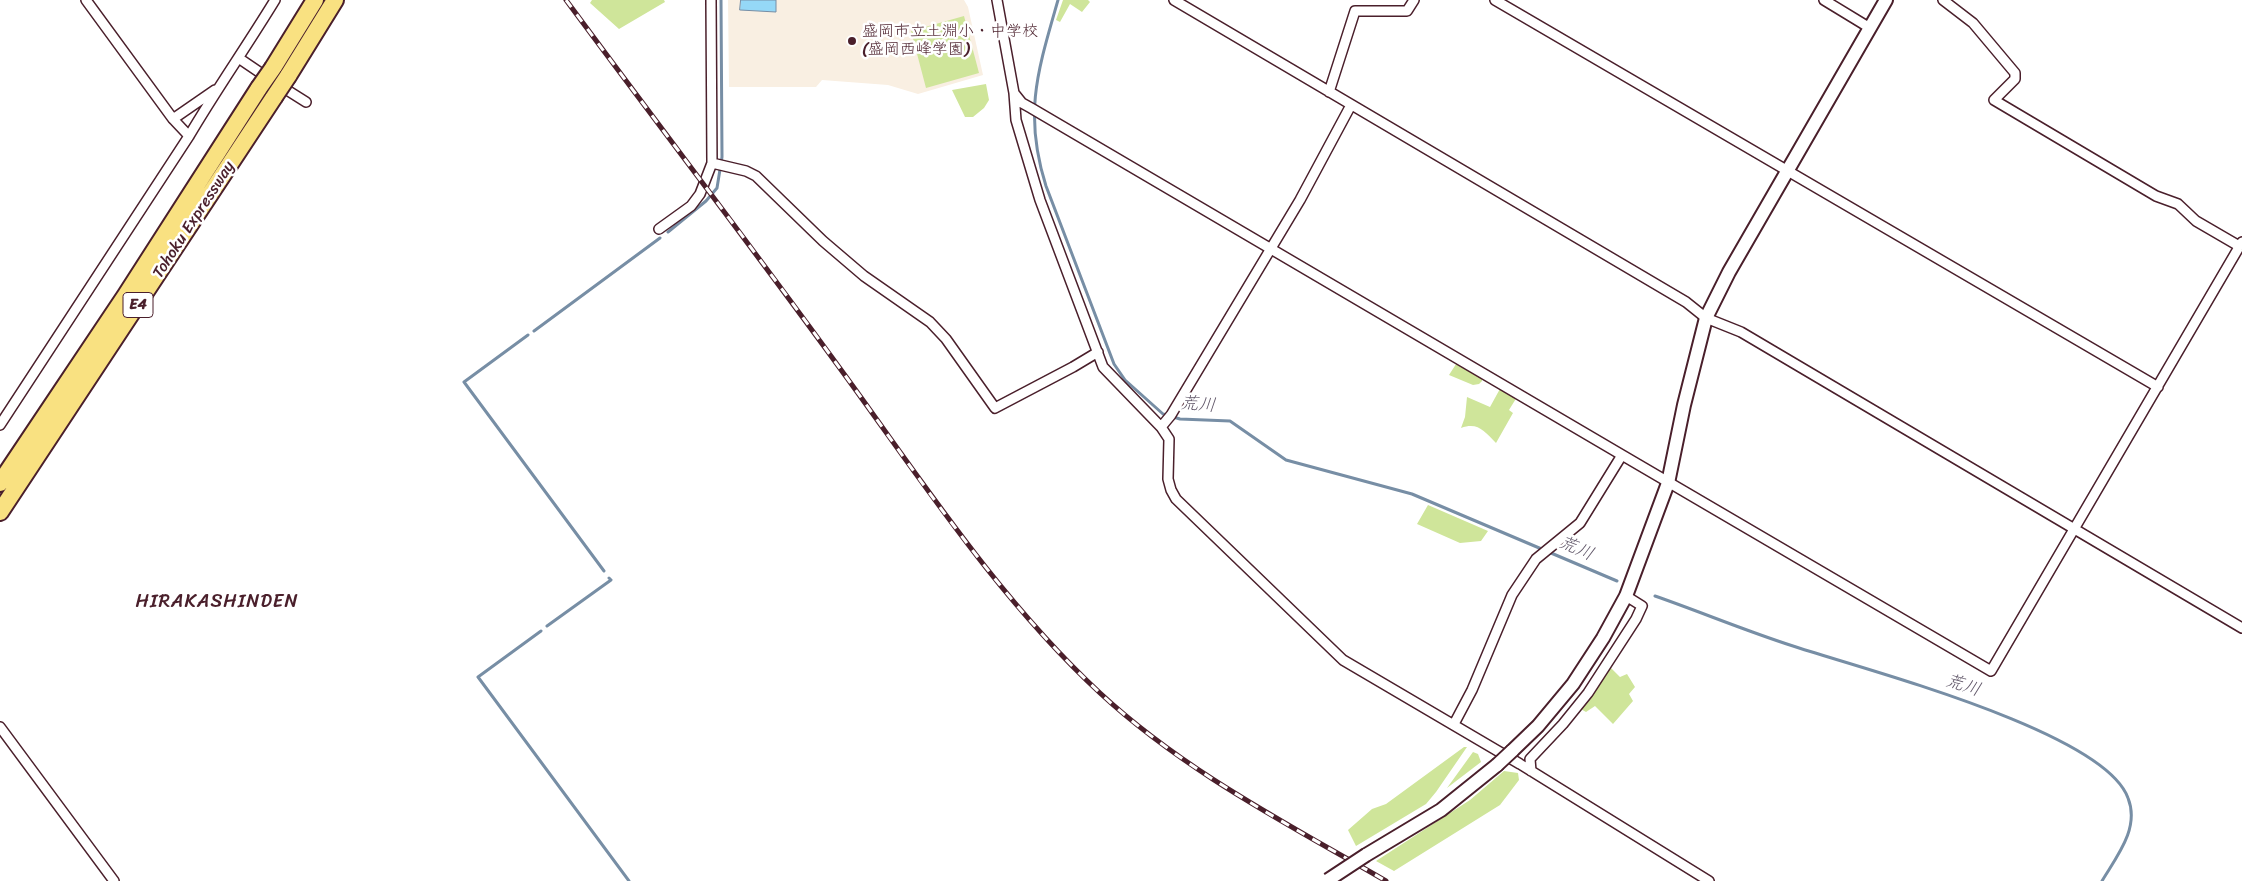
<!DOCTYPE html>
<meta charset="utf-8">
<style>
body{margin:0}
canvas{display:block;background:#fff}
</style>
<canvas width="2242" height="881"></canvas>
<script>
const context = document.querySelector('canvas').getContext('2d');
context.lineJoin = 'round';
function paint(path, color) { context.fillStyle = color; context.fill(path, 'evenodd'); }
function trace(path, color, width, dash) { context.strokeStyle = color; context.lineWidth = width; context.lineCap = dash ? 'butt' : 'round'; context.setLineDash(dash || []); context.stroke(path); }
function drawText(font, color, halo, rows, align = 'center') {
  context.font = font + ' Sriracha,"Klee One",sans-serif'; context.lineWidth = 5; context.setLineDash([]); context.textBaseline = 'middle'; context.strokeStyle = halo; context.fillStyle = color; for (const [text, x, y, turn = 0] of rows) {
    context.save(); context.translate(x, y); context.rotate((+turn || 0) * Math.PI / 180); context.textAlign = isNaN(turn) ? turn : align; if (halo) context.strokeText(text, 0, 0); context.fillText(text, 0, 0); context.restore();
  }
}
paint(new Path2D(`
 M728 0H964L968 7 983 75 918 94 888 85 822 80 816 87H729Z`), '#f9efe2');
paint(new Path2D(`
 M592 0H664L665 2 619 29 590 3Z
 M1063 0H1088L1090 2 1082 12 1070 4 1060 22 1056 20Z
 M964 16 979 73 926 88 911 31Z
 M986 84 989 100 984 108 973 117H965L952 90Z
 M1458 361 1482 375V381L1479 384 1473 385 1449 375Z
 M1501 387 1517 397 1509 410 1513 413 1496 443C1484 431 1478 422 1461 428L1465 417 1467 397 1490 407Z
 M1428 505 1488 531 1481 541 1460 543 1417 524Z
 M1610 667 1620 677 1627 674 1635 687 1629 694 1633 701 1613 724 1595 706 1586 712 1579 708 1590 697Z
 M1464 747H1467L1436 792 1426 804 1356 846 1348 830 1372 809 1386 804Z
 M1473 752 1478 754 1481 762 1447 788Z
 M1504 771 1518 773 1519 780 1500 805 1394 871 1376 861 1470 800Z`), '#cfe59a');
const water = new Path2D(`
 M741 0H776V12L740 10Z`);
paint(water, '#95d8f7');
trace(water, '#778ea5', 1);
trace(new Path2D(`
 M1058 0C1038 70 1023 113 1046 186L1114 364 1125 380 1163 414 1180 419 1230 421 1286 460 1412 494 1617 581
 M668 232 706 201 717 188 722 157 721 0
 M534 331 660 238
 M528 335 464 382 604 571
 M1655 596C1701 612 1746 631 1793 646 1862 669 2104 731 2128 798 2140 828 2117 856 2102 881
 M547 626 611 580 609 578
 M541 631 478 677 629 881`), '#778ea5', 3);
const street = new Path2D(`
 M86 0 173 119 189 136
 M997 0 1014 93 1016 120 1040 200 1103 367 1161 427 1169 439 1168 479 1171 490 1176 499 1343 660 1520 764 1709 881
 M1174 0 1686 302 1706 318 1741 332 2242 628
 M1495 0 2158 387
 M1824 0 1870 28
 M1943 0 1973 23 2015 73V79L1994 100 2156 196 2178 204 2196 221 2239 246
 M240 59 268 78
 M279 85 306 102
 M1329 92 1355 11H1407L1414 0
 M1014 93 1022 103 1031 108 1622 455
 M173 119 215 90
 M712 163 746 171 756 176 823 241 864 276 930 322 946 339 995 408 1073 367 1098 352
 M659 229 691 206 700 194 712 163 711 0
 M0 425 189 136C216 90 247 46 275 0
 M1161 427 1171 415 1300 200 1351 105
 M1454 724 1472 690 1512 595 1536 559 1580 523 1622 455 1991 671 2242 242
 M0 727 114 881
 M1531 771 1530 759 1563 724 1588 693 1636 619 1642 606 1626 596`);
const secondary = new Path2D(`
 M1512 751 1538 726 1573 684 1603 638 1626 596 1668 483 1684 405 1706 318 1729 272 1886 0
 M1366 855 1441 810 1497 765`);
const highway = new Path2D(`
 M273 68 315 0
 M288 76 335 0
 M0 483 126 295 259 88
 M0 512 274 97`);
trace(street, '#4a1f2b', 12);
trace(secondary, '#4a1f2b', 16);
trace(highway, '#4a1f2b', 20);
trace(street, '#fff', 9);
trace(secondary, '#fff', 12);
trace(highway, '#f9e181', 16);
const rail = new Path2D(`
 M566 0C659 126 755 251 847 378 926 487 1001 601 1100 693 1184 771 1288 824 1386 881`);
trace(rail, '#4a1f2b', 5);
trace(rail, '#fff', 3, [9]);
const secondaryBridge = new Path2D(`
 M1497 765 1512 751
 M1328 880 1366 855`);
const highwayBridge = new Path2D(`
 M259 88 273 68
 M274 97 288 76`);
trace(secondaryBridge, '#4a1f2b', 16, []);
trace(highwayBridge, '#4a1f2b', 20, []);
trace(secondaryBridge, '#fff', 12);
trace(highwayBridge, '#f9e181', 16);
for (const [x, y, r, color] of [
 [852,41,5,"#4a1f2b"]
]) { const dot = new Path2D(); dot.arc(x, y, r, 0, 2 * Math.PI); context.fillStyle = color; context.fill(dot); trace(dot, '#fff', 2); }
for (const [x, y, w] of [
 [138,305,30]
]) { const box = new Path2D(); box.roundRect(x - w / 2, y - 12.5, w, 25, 4); context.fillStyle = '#fff'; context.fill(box); trace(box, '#4a1f2b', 1); }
drawText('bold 15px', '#4a1f2b', null, [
 ["E4",138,305]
]);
drawText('16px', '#4a1f2b', '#fff', [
 ["盛岡市立土淵小・中学校",862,32],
 ["(盛岡西峰学園)",862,50]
], 'left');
drawText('16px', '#4a1f2b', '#fff', [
 ["Tohoku Expressway",194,220,-57]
]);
drawText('italic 18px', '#605668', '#fff', [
 ["荒川",1198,405,5],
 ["荒川",1576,549,23],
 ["荒川",1963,686,18]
]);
context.letterSpacing = '1px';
drawText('19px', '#4a1f2b', '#fff', [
 ["HIRAKASHINDEN",217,602]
]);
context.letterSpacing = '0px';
</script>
